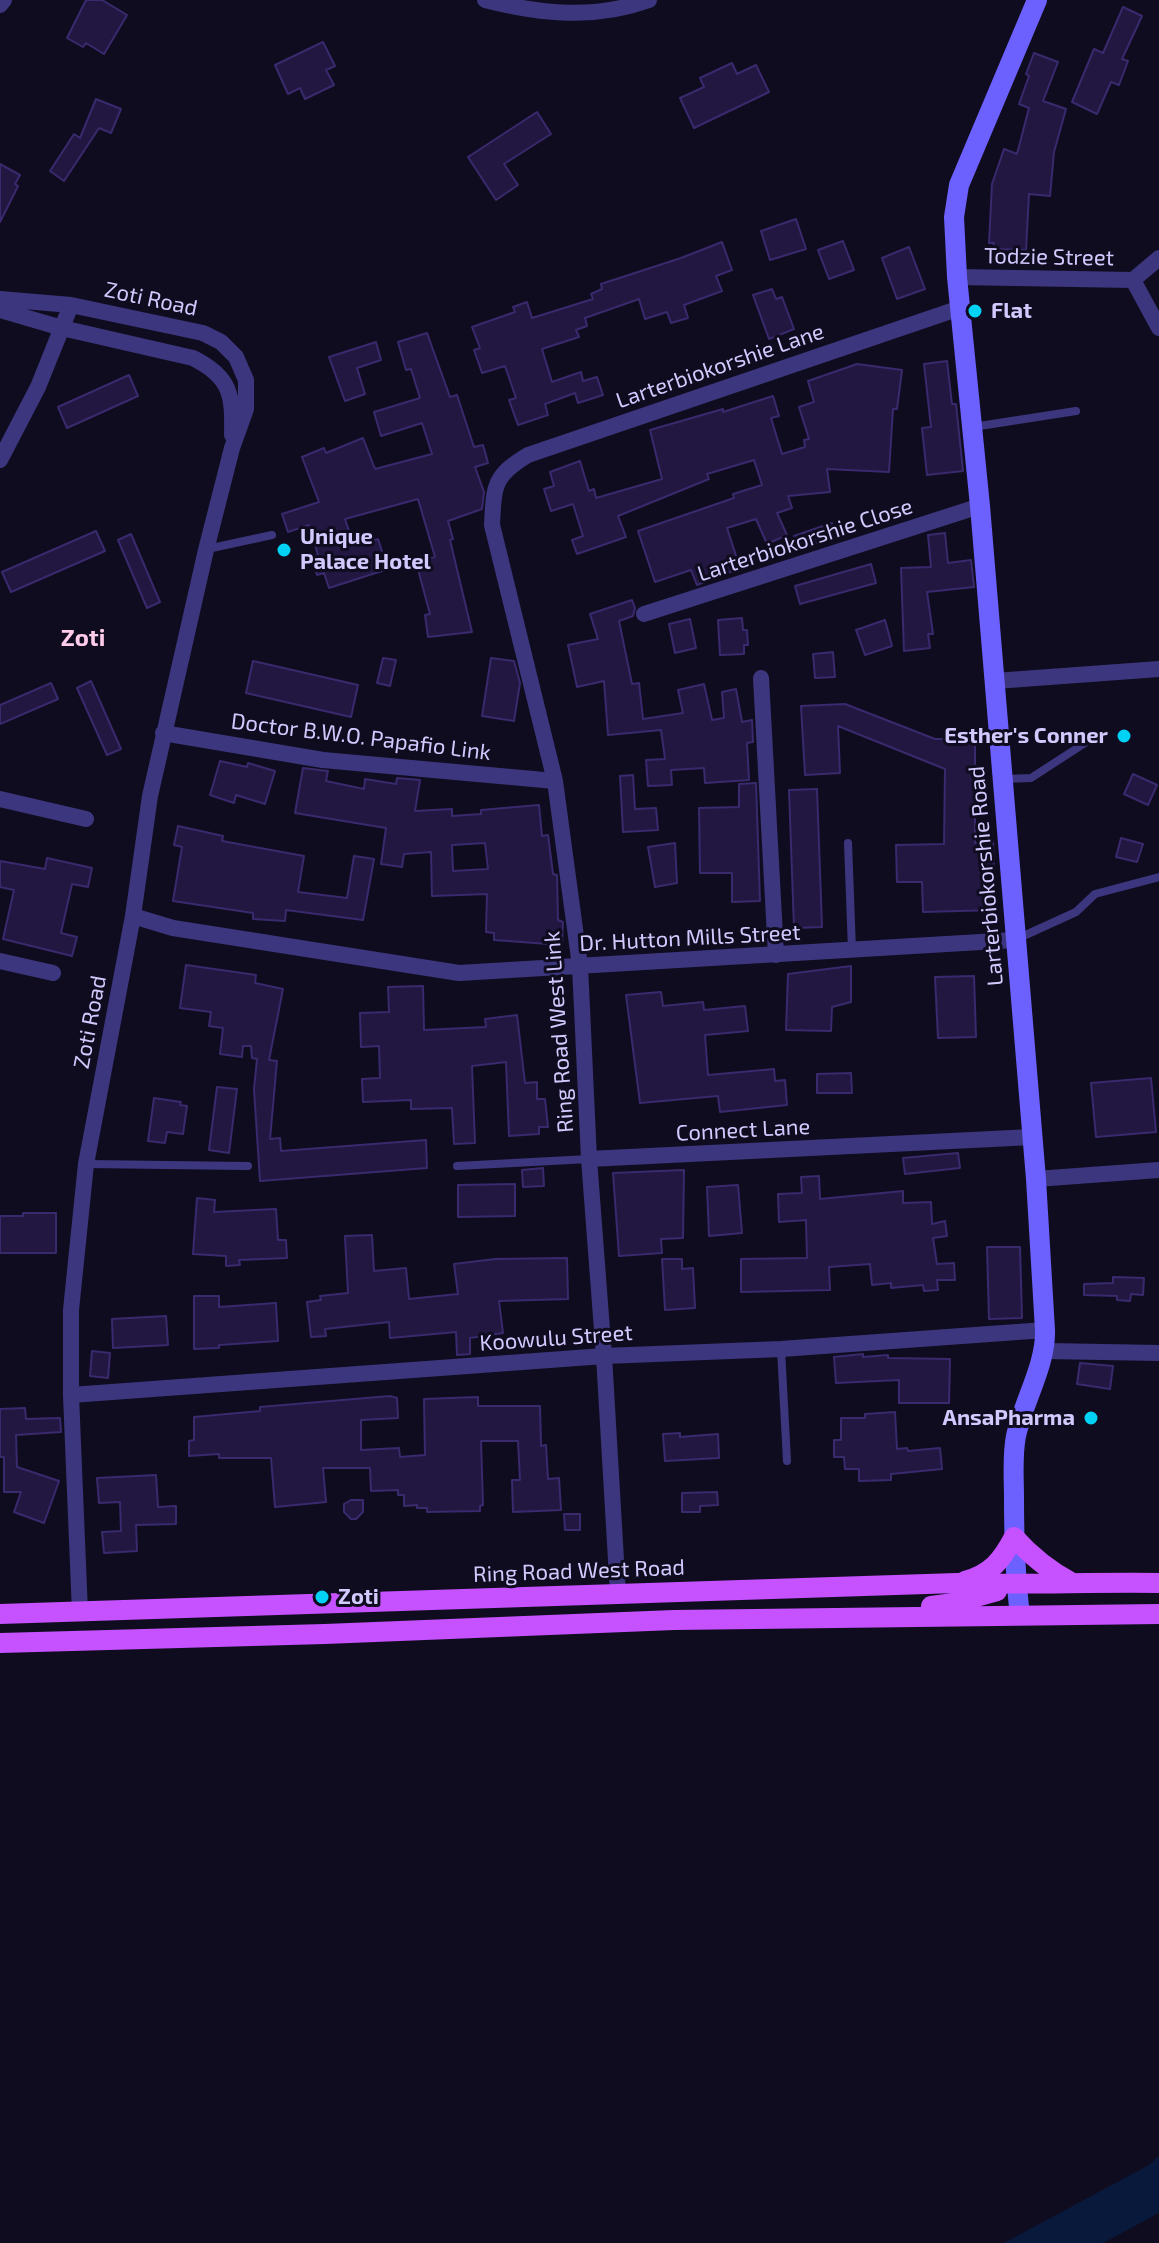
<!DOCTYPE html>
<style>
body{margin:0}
canvas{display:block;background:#100c1f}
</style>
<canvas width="1159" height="2243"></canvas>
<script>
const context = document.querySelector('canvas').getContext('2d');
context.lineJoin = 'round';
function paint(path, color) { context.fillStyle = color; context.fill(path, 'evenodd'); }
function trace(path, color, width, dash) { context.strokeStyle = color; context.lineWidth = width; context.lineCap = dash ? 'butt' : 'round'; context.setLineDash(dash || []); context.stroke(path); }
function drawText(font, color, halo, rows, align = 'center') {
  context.font = font + ' "Exo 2",sans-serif'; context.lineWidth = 6; context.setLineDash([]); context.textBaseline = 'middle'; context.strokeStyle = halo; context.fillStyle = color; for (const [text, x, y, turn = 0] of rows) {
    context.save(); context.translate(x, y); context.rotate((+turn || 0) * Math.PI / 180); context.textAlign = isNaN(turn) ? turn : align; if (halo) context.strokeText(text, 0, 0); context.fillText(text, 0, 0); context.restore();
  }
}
paint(new Path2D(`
 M1159 2156V2213L1103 2243H1004L1149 2165Z`), '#08193c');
const building = new Path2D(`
 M86 0H102L127 15 104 54 86 43 83 47 67 38Z
 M1123 7 1142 16 1122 59 1128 61 1119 85 1111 82 1097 114 1072 102 1094 49 1103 53Z
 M323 42 335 66 326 70 334 85 305 99 300 88 288 94 275 65Z
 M1034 53 1058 62 1043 101 1066 109 1054 152 1050 196 1029 194 1026 250 993 249 994 243H989L992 184 1004 149 1017 154 1029 108 1019 104 1029 76 1026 74Z
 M732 63 737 74 756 65 769 92 694 128 680 98 704 87 700 78Z
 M96 99 121 109 111 133 99 128 64 181 50 171 74 134 80 138Z
 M537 112 551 134 504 164 518 185 496 200 468 157Z
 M0 164 20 175 15 184 18 186 0 222Z
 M796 219 806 249 770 260 761 231Z
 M843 241 854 270 829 279 818 250Z
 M722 242 732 270 716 276 722 291 684 305 688 318 671 323 667 312 645 319 639 299 585 318 587 326 576 330 579 337 542 349 552 382 581 372 583 381 597 377 603 395 578 403 575 393 545 404 548 415 518 425 509 400 516 398 505 366 482 373 474 350 480 348 472 327 515 312 513 307 527 302 532 318 593 299 591 294 602 289 601 284 681 258Z
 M909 247 925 289 897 299 882 258Z
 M772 289 776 299 782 297 794 329 769 339 753 295Z
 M427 333 450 397 457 395 474 447 483 445 488 463 475 467 484 492 482 509 448 521 453 539 450 540 472 632 428 637 425 615 430 614 416 562 435 557 418 499 345 519 354 546 378 539 388 569 329 588 324 573 317 575 312 557 318 555 309 525 288 532 282 514 319 502 302 457 324 448 326 453 363 438 375 469 432 454 422 423 381 436 374 412 420 398 411 369 406 370 398 342Z
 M376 342 381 360 357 368 365 394 345 401 329 357Z
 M947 361 952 404H956L963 471 927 475 922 428 931 427 924 364Z
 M857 364 902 370 897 409H893L889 472 827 469 830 492 788 496 792 508 777 513 787 535 767 544 756 519 727 528 740 568 697 585 691 570 655 582 638 531 734 498 733 494 762 485 754 460 707 474 709 479 618 516 626 537 577 554 572 540 583 536 573 504 551 511 544 489 554 486 550 472 580 461 589 491 594 489 596 498 662 479 650 430 723 409V412L773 396 779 416 771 418 782 454 805 447 804 440 809 439 799 407 814 402 808 381Z
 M129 375 138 396 67 428 58 407Z
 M832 523 837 536 799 549 794 536Z
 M96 531 105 551 11 592 2 572Z
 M945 533 948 563 971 560 974 587 927 592 933 634H928L930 648 904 651 901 568 931 567 928 535Z
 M131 534 160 602 147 608 118 540Z
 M871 564 876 583 800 604 795 586Z
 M632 600 635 608 633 616 619 621 632 684 639 683 643 719 683 713 678 690 704 684 712 720 724 718 722 692 736 689 742 722 752 720 753 742 747 743 749 780 705 783 704 768 671 770 672 785 648 786 646 760 665 759 661 730 608 735 604 681 577 687 568 645 598 639 590 614Z
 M742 618 743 630H747L748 645H744V654L720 655 718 620Z
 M690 619 696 648 675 653 669 624Z
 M885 620 892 646 865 655 856 630Z
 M833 652 835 677 815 678 813 654Z
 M383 658 396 660 390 686 377 683Z
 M491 658 514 661 520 683 514 721 482 716Z
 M253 661 358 685 351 717 246 693Z
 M91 681 121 749 107 755 77 688Z
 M51 683 58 699 0 724V705Z
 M845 704 935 739H975V843L993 842 995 910 923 912 922 882H897L896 845 944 844 945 769 838 726 840 773 805 775 801 706Z
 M220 761 247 767 248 763 275 771 265 804 236 795 234 803 210 795Z
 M303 768 328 771 326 781 364 789 365 779 396 784 397 778 420 780 415 811 452 809V816L481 814V810L539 805 542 836 548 835 553 874 557 875 558 920 563 922 562 945 494 940V933L486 932 487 894 432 896 431 852 404 854 402 867 381 864 386 828 295 813ZM485 843 488 869 453 871 452 845Z
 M1133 774 1157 785 1148 805 1124 794Z
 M633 775 635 809 656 808 658 830 623 832 620 776Z
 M756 783 760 901 732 902V873H700L699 808 739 807V784Z
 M817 789 822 927 794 928 789 790Z
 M178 826 223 836 222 841 304 856 298 892 347 898 354 856 374 859 363 920 286 910 285 921 253 919V913L173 901 182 847 174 845Z
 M1121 838 1143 844 1137 862 1116 857Z
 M675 843 677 883 655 887 648 847Z
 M47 858 92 868 88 887 72 884 61 933 77 937 72 956 3 939 14 890 0 887V861L45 869Z
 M186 965 256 975 255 983 283 989 269 1060 277 1061 270 1139 280 1138 281 1151 426 1140 427 1168 260 1181 254 1089 257 1059 252 1058 251 1046H243L242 1057 220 1054 223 1028 209 1026 211 1012 180 1008Z
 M851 966V1002L832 1007 831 1031 786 1030 788 974Z
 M974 976 976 1037 938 1038 935 977Z
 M423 986 424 1030 486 1027 485 1019 517 1015 525 1083 537 1082V1099H545L548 1127H539V1134L509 1136 506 1062 472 1066 475 1143 454 1144 452 1108 411 1109V1100L363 1102 362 1079 380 1078 379 1046 361 1047 360 1013 389 1012 388 987Z
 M661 992 663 1006 703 1002 704 1010 745 1006 748 1031 705 1035 708 1075 774 1069 775 1081 785 1080 787 1105 720 1112 718 1096 640 1103 626 995Z
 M851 1073 852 1093H817V1074Z
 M1151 1078 1156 1132 1096 1137 1091 1083Z
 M217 1087 237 1089 229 1153 209 1150Z
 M154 1098 181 1102 180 1105 187 1106 183 1134 167 1132 165 1143 148 1141Z
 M958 1153 960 1168 905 1174 903 1158Z
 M543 1168 544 1186 523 1187 522 1170Z
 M684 1170 683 1238 661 1239 662 1253 619 1256 613 1173Z
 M819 1176 820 1199 903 1191V1203L931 1202 932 1224 945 1221 947 1236 933 1238 937 1264 954 1263 955 1280H937L938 1290 924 1291 923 1285 891 1288V1283L872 1285 870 1264 829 1267 830 1290 741 1292V1259L807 1258 806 1220 779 1222 778 1194 802 1193 801 1177Z
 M515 1184V1216L458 1217V1185Z
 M738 1185 742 1233 709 1236 707 1187Z
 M197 1198 215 1200 214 1212 276 1209 278 1240H286L287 1258 239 1260 240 1265 226 1266V1256L193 1254Z
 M23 1213H56V1253H0V1216H23Z
 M372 1235 374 1271 406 1268 409 1299 458 1294 454 1264 495 1259 567 1258 568 1299 499 1301 503 1333 470 1338V1354L457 1355 456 1332 390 1338 389 1322 325 1329 326 1336 311 1337 307 1302 321 1300 320 1296 348 1293 345 1236Z
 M987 1247H1020L1022 1318 989 1319Z
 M662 1259H682V1269L693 1268 695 1308 665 1310Z
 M1113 1277 1144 1278 1143 1295 1131 1294 1130 1301 1117 1300V1296L1084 1295V1284L1113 1283Z
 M194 1296H219V1307L276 1303 278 1341 219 1345V1348L194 1349Z
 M166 1316 168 1345 113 1348 112 1319Z
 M92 1351 110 1353 108 1378 90 1376Z
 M863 1354V1357L888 1355V1358L950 1359 949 1403H899V1380L836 1383 834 1357Z
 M1080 1363 1113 1366 1110 1389 1077 1384Z
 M390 1396 397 1398 398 1418 361 1420V1450L399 1448 400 1457 425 1455 424 1399 478 1397V1406H540L541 1446 546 1445 548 1479 559 1478 561 1510 513 1512 512 1480H520L518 1441H481L483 1505 480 1506V1511L427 1512V1508H417V1505L404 1506V1495H398V1490L371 1491 370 1468H323L326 1502 275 1507 271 1458H219V1454L189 1456V1441L194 1440V1417L260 1411V1407Z
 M25 1408 26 1419 60 1418 61 1432 16 1435 17 1467 59 1481 44 1523 14 1512 21 1492H4V1457H0V1409Z
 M895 1412 897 1449 907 1448 908 1451 940 1448 942 1469 891 1474V1480L859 1481V1469H845L844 1457H834V1440H841V1418H865V1414Z
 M680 1433V1437L718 1434 719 1458 665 1461 663 1434Z
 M156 1475 158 1507 176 1506V1524L136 1525 137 1551 104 1553 102 1532 121 1531 120 1502 99 1503 97 1478Z
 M717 1492 718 1505 700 1506V1512H682V1493Z
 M351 1500H363V1512L356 1519H351L344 1512V1504Z
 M564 1514H580V1530H565Z`);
paint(building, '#221741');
trace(building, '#39296d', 2);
trace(new Path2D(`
 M973 427 1076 411
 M207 549 272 535
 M1005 779 1031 778 1085 743
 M848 843 852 950
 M1019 938 1076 912 1095 894 1159 877
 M86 1164 248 1166
 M457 1166 589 1159
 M781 1349 787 1461`), '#3c367f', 8);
trace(new Path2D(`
 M485 0C540 14 594 20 649 0
 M0 5 4 0
 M957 277 1133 280
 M1133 280 1159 328
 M1133 280 1159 258
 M0 299 71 305 203 333 221 342 236 357 246 380V409L232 448 206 550 150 796 133 916 86 1164 71 1310V1395L80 1613
 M0 310 62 328 193 358C231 377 233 395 232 435
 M0 460 38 387 71 305
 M644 614 980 506
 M761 678 776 955
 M995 681 1159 669
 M163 733 323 760 555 781
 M0 799 86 819
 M133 916 173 928 459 973 1014 940
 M0 961 53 973
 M589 1159 1032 1137
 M1036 1179 1159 1170
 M1046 1351 1159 1353
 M71 1395 604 1356 781 1349 1045 1330
 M618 1594 604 1356 589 1159 580 966 555 781 492 525C494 486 493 476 528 455L960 308`), '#3c367f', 16);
trace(new Path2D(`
 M1020 1615C1015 1576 1014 1537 1014 1498 1014 1477 1012 1456 1016 1436 1024 1400 1046 1365 1045 1330L1036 1179 980 506 957 277 954 217 959 185 1037 0`), '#6c61ff', 20);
trace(new Path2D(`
 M965 1581C991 1574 1002 1560 1014 1537 1031 1556 1048 1570 1071 1582
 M931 1606 954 1603 997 1591
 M0 1614 957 1583C1024 1585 1092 1582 1159 1583
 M0 1643 325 1634 674 1620 1159 1614`), '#c551ff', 20);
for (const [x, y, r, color] of [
 [975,311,8,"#00d2f5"],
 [284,550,8,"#00d2f5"],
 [1124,736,8,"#00d2f5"],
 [1091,1418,8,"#00d2f5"],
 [322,1597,8,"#00d2f5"]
]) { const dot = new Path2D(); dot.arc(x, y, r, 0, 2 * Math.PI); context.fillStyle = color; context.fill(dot); trace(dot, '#100c1f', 3); }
drawText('22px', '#d2caff', '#100c1f', [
 ["Todzie Street",1049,257,1],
 ["Zoti Road",151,299,12],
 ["Larterbiokorshie Lane",720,366,-19],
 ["Larterbiokorshie Close",805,540,-18],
 ["Doctor B.W.O. Papafio Link",361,737,7],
 ["Larterbiokorshie Road",986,876,-95],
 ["Dr. Hutton Mills Street",690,938,-3],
 ["Zoti Road",90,1022,-79],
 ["Ring Road West Link",559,1032,-94],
 ["Connect Lane",743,1130,-3],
 ["Koowulu Street",556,1338,-4],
 ["Ring Road West Road",579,1571,-2]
]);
drawText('bold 22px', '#d2caff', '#100c1f', [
 ["Flat",991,311],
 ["Unique",300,537],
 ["Palace Hotel",300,562],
 ["Esther's Conner",1108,736,"right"],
 ["AnsaPharma",1075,1418,"right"],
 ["Zoti",338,1597]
], 'left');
drawText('bold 24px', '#ffccea', '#100c1f', [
 ["Zoti",83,638]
]);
</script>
